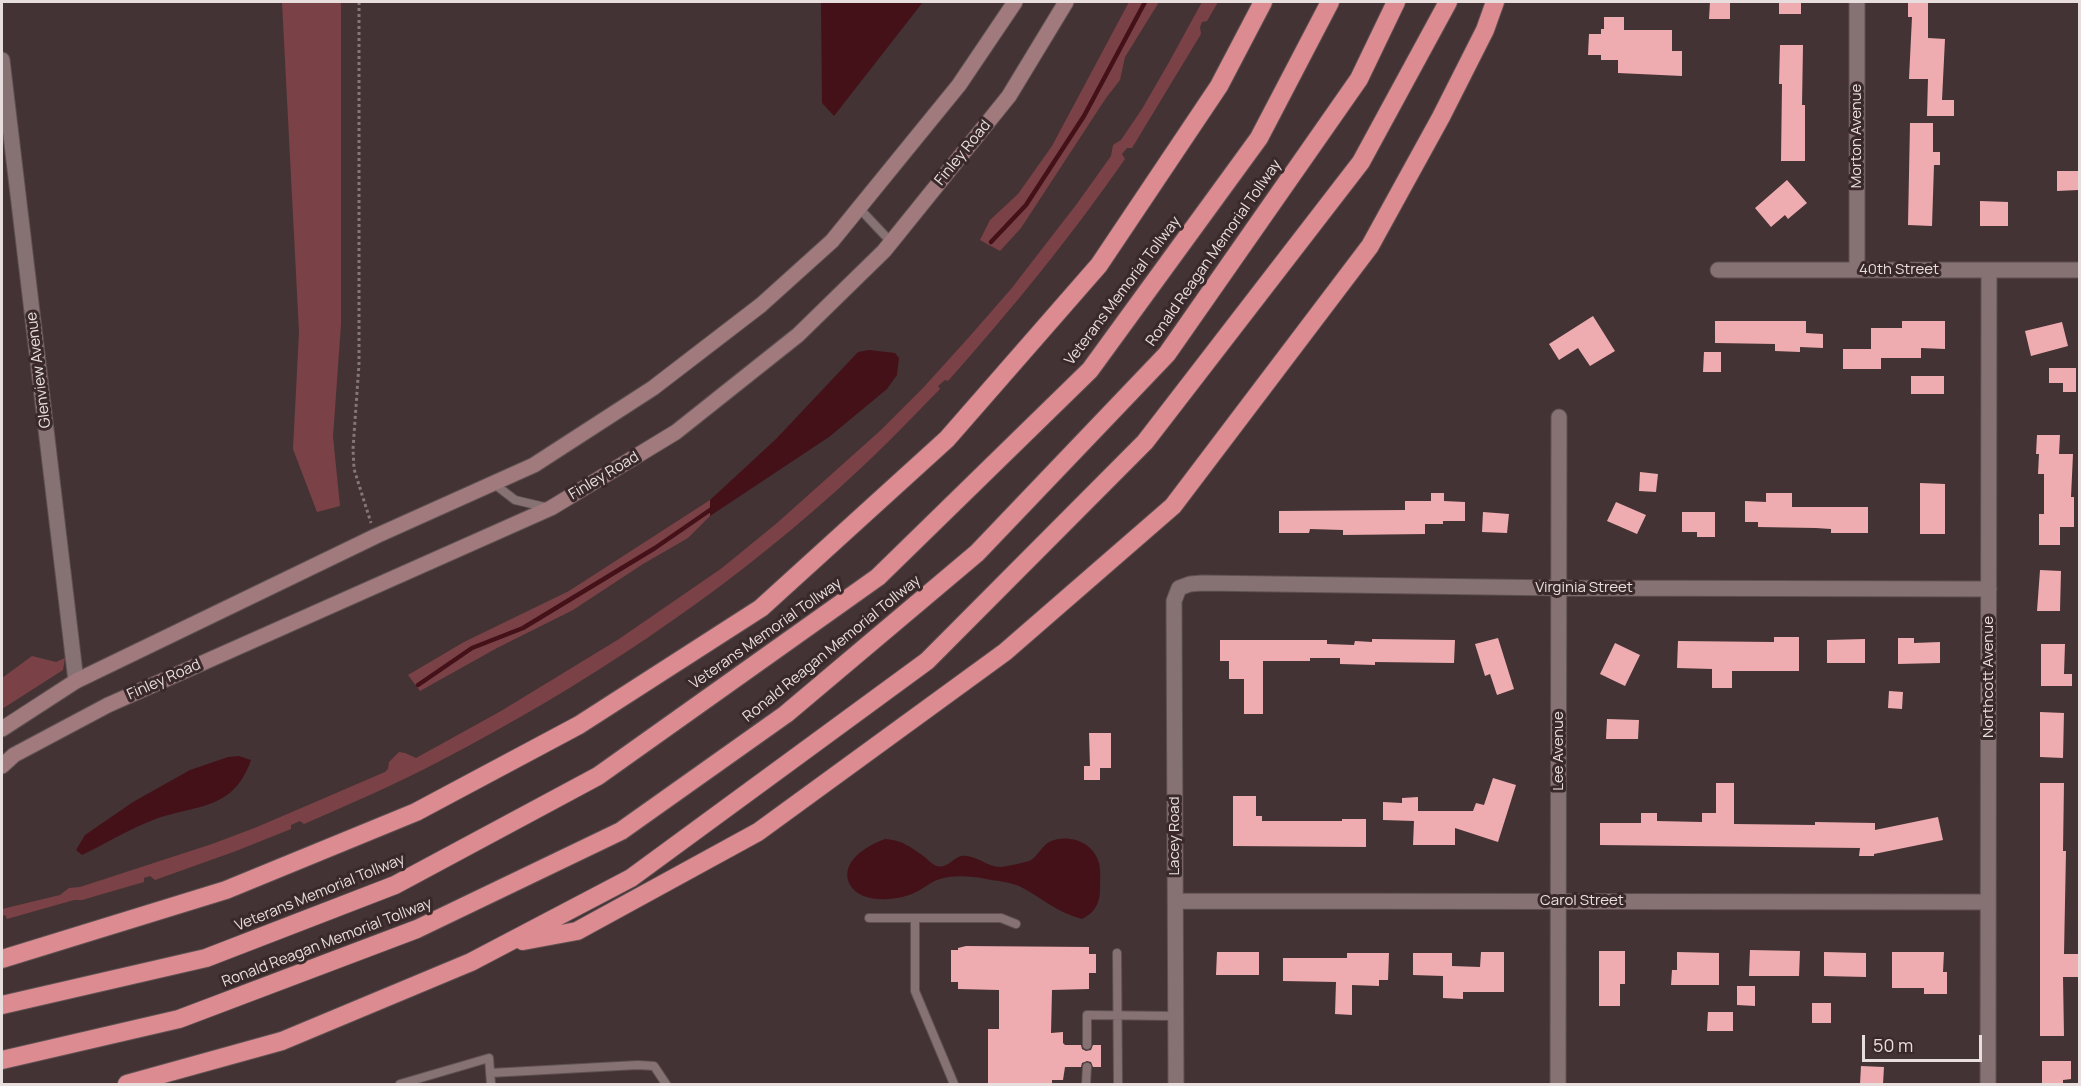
<!DOCTYPE html>
<style>
body{margin:0}
#map{position:relative;width:2081px;height:1086px;overflow:hidden;background:#443334;font-family:Manrope,sans-serif}
canvas{display:block}
.frame{position:absolute;inset:0;border:3px solid #e9dede;pointer-events:none}
.scale{position:absolute;left:1862px;top:1035px;width:120px;height:27px;box-sizing:border-box;border:3px solid #e9dede;border-top:0;padding-left:8px;font-size:18px;line-height:21px;white-space:nowrap;color:#e9dede;-webkit-text-stroke:4px #39292a;paint-order:stroke}
</style>
<div id="map">
<canvas width="2081" height="1086"></canvas>
<div class="frame"></div>
<div class="scale">50 m</div>
</div>
<script>
const context = document.querySelector('canvas').getContext('2d');
context.lineJoin = 'round';
function paint(path, color) { context.fillStyle = color; context.fill(path, 'evenodd'); }
function trace(path, color, width, dash) { context.strokeStyle = color; context.lineWidth = width; context.lineCap = dash ? 'butt' : 'round'; context.setLineDash(dash || []); context.stroke(path); }
function drawText(font, color, halo, rows, align = 'center') {
  context.font = font + ' Manrope,sans-serif'; context.lineWidth = 6; context.setLineDash([]); context.textBaseline = 'middle'; context.strokeStyle = halo; context.fillStyle = color; for (const [text, x, y, turn = 0] of rows) {
    context.save(); context.translate(x, y); context.rotate((+turn || 0) * Math.PI / 180); context.textAlign = isNaN(turn) ? turn : align; if (halo) context.strokeText(text, 0, 0); context.fillText(text, 0, 0); context.restore();
  }
}
paint(new Path2D(`
 M282 2H341V324L333 437 340 506 317 512 293 449 299 332Z
 M1129 2H1159L1125 57 1120 80 1106 98 1021 228 1000 251 980 240 990 220 1018 194 1052 146Z
 M1202 2H1218L1207 21 1202 22 1200 27 1201 34 1132 148H1127L1122 154 1125 159C1070 238 1012 309 948 381L945 380 938 386 940 389C906 424 872 459 836 491 717 598 582 687 440 761 396 784 350 804 304 824L300 821 291 825V829L236 851 155 880 150 876 144 878V882L82 900H74L7 919 5 915 2 916V909L60 895 69 888 80 887 212 844 257 827 385 772 388 769 389 762 399 752 405 753 416 758 501 711 619 639 722 568 777 523 881 430 923 388 970 336 1011 289 1076 205 1111 156 1113 145 1121 140 1142 109 1168 64Z
 M710 500V516L688 538 643 564 573 610 497 648 420 691 408 675 464 642 569 591Z
 M32 656 56 662 65 658 63 670 2 709V678Z`), '#7a4247');
paint(new Path2D(`
 M821 2H923L834 116 822 103Z
 M869 350 895 353 899 358 897 375 887 389 829 437 710 516V500L776 439 858 352Z
 M239 756 251 760C233 812 195 804 153 820 129 829 105 844 82 855L76 850 85 835 133 802 190 770 228 757Z
 M885 839C903 840 912 848 926 858 929 861 933 865 937 866 947 869 953 858 961 856 975 854 987 867 1000 867 1004 867 1028 862 1031 860 1039 855 1042 845 1051 841 1070 834 1093 842 1099 863 1101 871 1100 882 1100 890 1100 904 1094 913 1082 919 1058 913 1042 898 1021 887 1011 882 997 881 986 879 971 876 954 875 940 879 930 882 922 890 912 894 894 901 859 904 849 883 840 861 868 845 885 839Z`), '#441119');
trace(new Path2D(`
 M991 242 1026 205 1084 116 1145 2
 M418 685 472 648 523 628 655 548 713 508`), '#441119', 4.5);
paint(new Path2D(`
 M1710 2H1730V19H1709Z
 M1779 2H1801V14H1779Z
 M1908 2H1928V38L1945 39 1942 100H1954V116H1927L1928 79H1909L1912 17H1908Z
 M1604 17H1624V30H1672V51H1682V76L1618 73V60H1601V55H1588L1589 34H1601V29H1604Z
 M1780 45H1803L1802 105H1805V161H1781L1782 84H1779Z
 M1910 123H1933V152H1940V165H1934L1932 226 1908 225Z
 M2057 171H2078V190L2057 191Z
 M1787 180 1807 203 1788 219 1785 215 1771 227 1755 208Z
 M1980 201 2008 202V226H1980Z
 M1593 316 1615 351 1590 366 1578 348 1559 360 1549 344Z
 M1715 321H1806V333L1823 334V348L1800 347V352L1775 351V344L1715 343Z
 M1902 321H1945V349L1921 348V358H1881V369H1843V349H1871V328H1902Z
 M2062 322 2068 346 2031 356 2025 331Z
 M1704 352H1721V372H1703Z
 M2049 368H2076V392H2063V383H2049Z
 M1911 376H1944V394H1911Z
 M2037 435H2060L2059 454H2073L2071 497H2074V527H2060V545H2039V514H2044V474H2038L2039 454H2036Z
 M1640 472 1658 474 1656 492 1639 491Z
 M1920 483 1945 484V534H1920Z
 M1431 493H1444V501L1465 502V521H1443V524H1425V534L1343 535V530L1310 529 1309 533H1279V511L1405 510V501H1431Z
 M1766 493H1792V507H1868V533H1831V529L1816 528 1758 527V522H1745V501L1766 502Z
 M1616 502 1646 515 1637 534 1607 521Z
 M1483 512 1509 514 1507 533 1482 532Z
 M1682 512H1715V537H1697V532H1682Z
 M2040 570 2061 571 2060 611H2037Z
 M1774 637H1799V671H1732V688H1712V669L1677 668 1678 641 1774 642Z
 M1498 638 1514 689 1497 695 1490 674 1485 676 1475 644Z
 M1898 638H1914V643L1940 642V663L1898 664Z
 M1372 639 1455 640 1454 663 1375 662V665L1340 664V658H1310V661H1263V714H1244V679H1229V661H1220V640H1327V644L1354 645 1355 641 1372 642Z
 M1865 639V663H1827V640Z
 M1615 643 1640 655 1625 686 1600 674Z
 M2041 644H2065L2064 674H2072V686H2041Z
 M1889 691 1903 692 1902 709 1888 708Z
 M2040 712 2064 713 2063 758 2040 757Z
 M1607 719 1639 720 1638 739H1606Z
 M1089 733H1111V768H1100V780H1084V766H1090Z
 M1493 778 1516 785 1498 842 1455 828V845H1413L1414 821 1383 820V802L1402 803V798L1418 797V811H1473L1476 803 1484 805Z
 M1716 783H1734V824L1815 825V822L1875 823V830L1938 817 1943 840 1874 854V856H1859L1860 848 1600 845V823H1641V813H1657V821L1702 822V813H1716Z
 M2040 783H2064L2063 851H2066L2064 954H2079V977H2063L2064 1036H2040Z
 M1233 796H1256V816H1262V821H1342V819H1366V847L1233 846Z
 M966 946 1089 947V954H1096V973H1089V989L1052 990 1051 1033 1063 1032V1043L1065 1045H1081L1082 1049 1086 1051 1091 1050 1093 1045H1101V1067H1093L1091 1062 1087 1061 1082 1063 1081 1067H1065L1063 1080H1052V1084H988V1029H999V990L958 989V982H951V950H958V948Z
 M1750 950 1800 951 1799 976H1749Z
 M1599 951H1625V984H1620V1006H1599Z
 M1217 952H1259V975H1216Z
 M1481 952H1504V992H1463V999L1443 998V976L1413 975V953H1452V966L1480 967Z
 M1677 952 1719 953V985H1671L1672 970H1677Z
 M1824 952 1866 953V977L1824 976Z
 M1892 952H1944L1943 972H1947V994H1924V988H1892Z
 M1347 953H1389L1388 980H1379V986L1352 985V1015L1335 1014 1336 982 1283 981V958H1347Z
 M1737 986H1755V1006L1737 1005Z
 M1812 1003H1831V1023H1812Z
 M1708 1012H1733V1031H1707Z
 M2042 1061H2071V1079L2063 1080V1084H2042Z
 M1861 1066 1884 1067 1883 1084H1860Z`), '#eeacb0');
const lane = new Path2D(`
 M859 208 891 242
 M493 483 515 500 549 508
 M869 918H1001L1016 924
 M915 918V991L954 1084
 M1117 953 1118 1084
 M1087 1045V1015L1176 1016
 M490 1073 638 1065 654 1066 666 1084
 M400 1084 489 1058 491 1084
 M1086 1084 1087 1067`);
const street = new Path2D(`
 M2 60 76 681
 M1718 270H2080
 M1857 270V2
 M1176 901 1988 902
 M1176 1084 1174 601 1179 588 1190 584 1202 583 1559 588 1989 589
 M1558 1084 1559 417
 M1988 1084 1989 270`);
const secondary = new Path2D(`
 M2 729 76 681 376 536 534 465 653 388 761 305 832 241 959 85 1015 2
 M2 766 14 755 108 705 551 508 676 432 798 335 884 251 1009 96 1066 2`);
const highway = new Path2D(`
 M523 941 577 931 758 832 1005 652 1173 506 1370 246 1441 117 1485 30 1495 2
 M2 959 226 890 416 812 579 725 761 608 947 439 1099 265 1219 86 1263 2
 M2 1005 206 958 395 885 598 776 878 577 1090 370 1259 138 1330 2
 M2 1060 179 1019 417 929 621 831 786 714 977 553 1167 354 1359 79 1396 2
 M127 1084 282 1041 471 962 631 878 927 661 1145 442 1361 162 1448 2`);
trace(lane, '#5f5152', 10);
trace(street, '#5f5152', 17);
trace(secondary, '#5f5152', 17);
trace(highway, '#5f5152', 20);
trace(new Path2D(`
 M359 2V364L353 449 354 469 371 523`), '#857777', 3, [3, 3]);
trace(lane, '#867273', 8);
trace(street, '#867273', 15);
trace(secondary, '#a07a7c', 15);
trace(highway, '#dc8b91', 18);
drawText('15px', '#e9dede', '#39292a', [
 ["Morton Avenue",1857,136,-90],
 ["Finley Road",963,153,-51],
 ["Ronald Reagan Memorial Tollway",1214,253,-55],
 ["40th Street",1899,270],
 ["Veterans Memorial Tollway",1123,291,-53],
 ["Glenview Avenue",39,370,-97],
 ["Finley Road",604,476,-31],
 ["Virginia Street",1584,588],
 ["Veterans Memorial Tollway",766,634,-35],
 ["Ronald Reagan Memorial Tollway",832,649,-39],
 ["Northcott Avenue",1989,677,-90],
 ["Finley Road",164,680,-24],
 ["Lee Avenue",1559,751,-90],
 ["Lacey Road",1175,836,-90],
 ["Veterans Memorial Tollway",320,893,-22],
 ["Carol Street",1582,901],
 ["Ronald Reagan Memorial Tollway",327,943,-21]
]);
</script>
